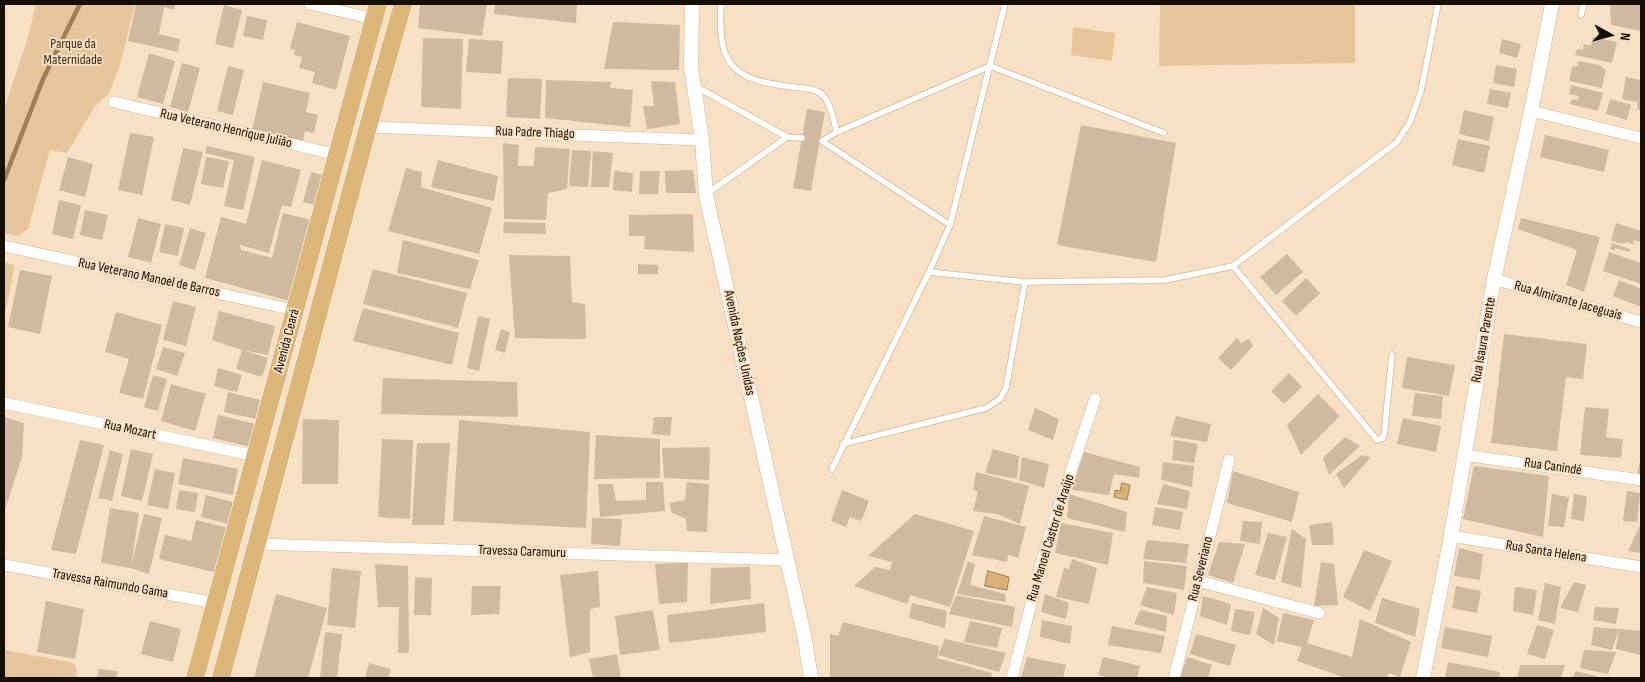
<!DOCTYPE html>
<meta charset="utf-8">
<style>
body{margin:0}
#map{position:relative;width:1645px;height:682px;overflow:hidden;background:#f7e0c4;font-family:"Sofia Sans Condensed",sans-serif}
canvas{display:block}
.frame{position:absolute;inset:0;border:5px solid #160f06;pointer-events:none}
.north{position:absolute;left:1585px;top:10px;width:50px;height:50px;-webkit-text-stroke:4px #f7e0c4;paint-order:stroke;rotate:97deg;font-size:14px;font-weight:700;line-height:20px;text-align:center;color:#160f06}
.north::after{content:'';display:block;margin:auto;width:18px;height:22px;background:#160f06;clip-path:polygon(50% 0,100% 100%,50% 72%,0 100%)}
</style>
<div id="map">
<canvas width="1645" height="682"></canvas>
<div class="frame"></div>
<div class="north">N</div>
</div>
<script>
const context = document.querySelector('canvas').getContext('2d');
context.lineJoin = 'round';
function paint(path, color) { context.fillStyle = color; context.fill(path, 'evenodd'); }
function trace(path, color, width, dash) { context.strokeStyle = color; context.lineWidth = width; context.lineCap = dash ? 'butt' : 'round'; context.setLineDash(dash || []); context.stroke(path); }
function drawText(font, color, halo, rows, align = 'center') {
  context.font = font + ' "Sofia Sans Condensed",sans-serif'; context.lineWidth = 4; context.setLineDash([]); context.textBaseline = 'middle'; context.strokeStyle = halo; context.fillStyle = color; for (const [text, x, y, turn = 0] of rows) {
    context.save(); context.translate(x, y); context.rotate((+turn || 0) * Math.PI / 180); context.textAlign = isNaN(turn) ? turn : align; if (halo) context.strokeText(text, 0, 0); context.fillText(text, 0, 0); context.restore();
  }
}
paint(new Path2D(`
 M36 4H135L120 65 109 94 95 106 67 153 50 150 28 229 18 236 4 233V109L27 41Z
 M1160 4H1355V63L1159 66Z
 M1073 27 1115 33 1112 61 1071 55Z
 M4 262 15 265 4 319Z
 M4 650 70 662 76 666 77 678H4Z`), '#e7c59b');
const water = new Path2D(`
 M1122 483 1130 485 1127 500 1114 497 1115 490 1120 491Z
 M988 571 1009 577 1007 590 985 586Z`);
paint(water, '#dbaf78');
trace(water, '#a07f56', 1);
trace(new Path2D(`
 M4 180 43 79 80 4`), '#a07f56', 4.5);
paint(new Path2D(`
 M136 4H175L174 10 164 7 159 34 180 39 178 52 128 41Z
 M420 4H487L482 36 418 28Z
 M495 4H577L576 23 494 14Z
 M1610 4H1641V31L1611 25Z
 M224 5 242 10 233 48 215 44Z
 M247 16 267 20 263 40 243 36Z
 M297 22 350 36 336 90 312 83 315 72 299 68 302 57 294 55 295 50 290 48Z
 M613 22 680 25 679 70 604 69Z
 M1593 37 1617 42 1612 63 1575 55 1577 49 1583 50 1584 44 1591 46Z
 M423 38 463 39 461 109 421 107Z
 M469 39 503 41 501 74 466 72Z
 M1502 39 1521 44 1517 58 1499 53Z
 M149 53 175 61 163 104 137 97Z
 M1578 61 1600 65 1606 70 1602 88 1569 81 1572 67 1578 66Z
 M182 63 200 68 188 112 170 107Z
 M1496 65 1517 69 1514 87 1493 83Z
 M228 66 244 70 233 115 217 111Z
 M1626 77 1641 80V109L1638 110 1637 102 1622 99Z
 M508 78 542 79 540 119 506 117Z
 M546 80 611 82 610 88 633 90 630 127 545 118Z
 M651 81 675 82 680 124 647 129 643 106H654Z
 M263 82 310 93 306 112 318 115 314 133 305 131 303 141 252 130Z
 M1571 85 1603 93 1598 111 1570 104 1572 99 1578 100 1579 96 1569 94Z
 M1490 89 1511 93 1508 108 1487 104Z
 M1610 99 1631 105 1627 120 1606 114Z
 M807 109 825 112 811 191 793 188Z
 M1464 110 1494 117 1489 141 1459 134Z
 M1081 125 1176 143 1156 262 1057 245Z
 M130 133 154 137 142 195 118 190Z
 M1545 135 1609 150 1604 172 1540 157Z
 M1458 139 1490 146 1484 173 1452 165Z
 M503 143 519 145 518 166H534L535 147 570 149 567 189 548 193 546 220 504 219Z
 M207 146 255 157 243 210 224 206 234 160 205 153Z
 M183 148 203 152 190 205 171 200Z
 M572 150 591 151 588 187 569 186Z
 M593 151 613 153 609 187H591Z
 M68 157 93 164 85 197 59 190Z
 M206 157 229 161 223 188 201 184Z
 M262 160 301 170 291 207 282 205 269 253 240 245 241 250 272 258 283 213 311 220 290 301 205 278 221 217 246 224Z
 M438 160 498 176 494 201 431 187Z
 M406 168 422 172 421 187 492 208 479 254 388 231Z
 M693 170 696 193H666L665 171Z
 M614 171 633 173 632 192 613 190Z
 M640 171H660L658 194H639Z
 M311 172 323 175 315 205 303 202Z
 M59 200 81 205 73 239 52 234Z
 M85 210 108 215 102 240 80 235Z
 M693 214 694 252 644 249 645 236H629V215Z
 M138 218 161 224 151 263 128 257Z
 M1521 218 1600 237 1584 292 1566 285 1577 250 1518 229Z
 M504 222 545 223 546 234 503 233Z
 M1616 223 1641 231V242L1634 240 1633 244 1625 242V244L1611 241Z
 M165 224 184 228 178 256 159 252Z
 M190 228 206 233 195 270 179 265Z
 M403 240 479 260 470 289 397 273Z
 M1612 243 1630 249 1629 252 1615 248V251L1610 249Z
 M1609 252 1641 263V284L1603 271Z
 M1287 254 1303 272 1276 295 1260 277Z
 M509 255 570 256 572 302 585 304 586 339 515 338Z
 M638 264 658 265V274H638Z
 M373 269 467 293 458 328 363 304Z
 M20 270 52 276 40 334 8 327Z
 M1306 278 1320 293 1296 316 1282 301Z
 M1619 280 1641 289V307L1613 296Z
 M173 301 196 307 186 346 163 340Z
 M363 308 459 333 452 365 353 341Z
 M219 311 275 326 268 355 242 350 268 358 262 377 236 369 242 350 212 340Z
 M116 312 162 325 143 399 119 393 129 359 105 352Z
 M478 316 490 319 479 371 467 368Z
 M501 329 510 332 505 353 495 350Z
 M1504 334 1587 344 1583 379 1566 377 1557 451 1491 443Z
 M1237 338 1241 343 1249 339 1253 346 1231 370 1218 358Z
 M163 347 185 353 177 376 156 369Z
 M1407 357 1455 365 1449 396 1402 388Z
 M218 368 242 375 237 392 214 386Z
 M1289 373 1302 387 1284 404 1271 391Z
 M153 375 167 379 158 411 144 407Z
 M383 378 517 382 518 417 381 414Z
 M171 384 206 394 195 431 161 421Z
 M228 392 260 400 256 419 224 412Z
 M1415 393 1443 396 1441 419 1412 416Z
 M1318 394 1340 416 1301 455 1287 425Z
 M1585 407 1609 409 1606 437 1623 439 1621 458 1580 455Z
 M1035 408 1059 419 1053 440 1028 430Z
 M218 415 256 424 251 447 213 438Z
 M1176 416 1211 424 1207 442 1170 436Z
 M4 417 24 423 22 457 4 513Z
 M654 417H672L670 436 652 434Z
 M1403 418 1441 426 1436 452 1397 444Z
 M303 419 339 420 338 484H302Z
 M459 420 590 432 586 528 453 521Z
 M596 435 660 439V478L594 479Z
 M1345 437 1360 446 1329 475 1323 458Z
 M382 439 413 440 410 519 378 517Z
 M80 440 104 445 76 554 51 550Z
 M1174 440 1198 444 1194 463 1172 460Z
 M417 443H450L444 525H412Z
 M710 447 709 480 664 478 662 448Z
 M131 449 153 454 142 501 121 496Z
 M993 449 1019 456 1017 479 985 473Z
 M110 450 123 454 112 501 98 498Z
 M1084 452 1140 467 1139 478 1114 474 1109 495 1072 490Z
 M1362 455 1371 457 1344 488 1336 474Z
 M1022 457 1049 464 1044 488 1019 480Z
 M183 458 238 469 233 495 178 484Z
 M1640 461 1641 476H1637Z
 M1163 462 1194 466 1192 487 1161 480Z
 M1474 466 1549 476 1543 537 1463 519Z
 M155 469 175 473 168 509 147 505Z
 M1233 471 1299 492 1292 522 1227 503Z
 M976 472 1029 486 1020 524 997 514 973 511 978 492 973 490Z
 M646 482H663L665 511 600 517 598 484H613L616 501 646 500Z
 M687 482 709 484 707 532 687 531 686 519 671 512 670 503 685 500Z
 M1163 484 1190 491 1187 509 1157 504Z
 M179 490 198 493 195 512 176 509Z
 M842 490 869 501 861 521 850 517 846 527 831 521Z
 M1627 491 1640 493 1637 522 1623 521Z
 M1069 494 1127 512 1125 532 1067 518Z
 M1552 494 1569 497 1564 527 1548 526Z
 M1574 494 1587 496 1584 521 1571 519Z
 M206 495 237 503 232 525 201 517Z
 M1155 507 1183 512 1180 530 1152 525Z
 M110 508 139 513 131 566 144 514 162 518 149 574 130 568 101 563Z
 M915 514 974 531 950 607 910 595 907 604 854 586 875 567 890 570 892 562 868 556Z
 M984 516 1026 527 1018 558 1008 555 1007 562 972 555Z
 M592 518 622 519 620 546 591 544Z
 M196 520 229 528 218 573 159 559 165 535 191 541Z
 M1243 521 1262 522 1260 544 1240 541Z
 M1332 522 1334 545H1312L1309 525Z
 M1061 523 1113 533 1108 565 1055 553Z
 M1641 523V553L1628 551Z
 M1292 529 1306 539 1301 588 1281 582Z
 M1268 533 1287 537 1275 580 1255 575Z
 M1147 540 1189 544 1186 563 1143 559Z
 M1219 542 1245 544 1233 583 1208 575Z
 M1459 548 1483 554 1480 580 1454 576Z
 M1364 550 1392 561 1370 611 1343 597Z
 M1072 559 1097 568 1089 604 1056 597 1064 568 1069 569Z
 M968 561 975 564 970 585 1005 594 1006 602 957 594Z
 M1144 561 1187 566 1184 590 1143 583Z
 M1321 562 1334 564 1338 605 1314 606Z
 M688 563 687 602 659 604 655 564Z
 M375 564 408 566 409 653H398L399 607H378Z
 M750 567 751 599 710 604 711 568Z
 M332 568 361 571 355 628 327 625Z
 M598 571 600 607 590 609V652L570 657 560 575Z
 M415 577 432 578 431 615H414Z
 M1574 582 1586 585 1578 612 1560 608Z
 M1545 583 1561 587 1555 624 1538 620Z
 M472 586H501L499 614 471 615Z
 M1456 586 1481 591 1477 613 1452 608Z
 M1147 587 1177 593 1174 615 1140 605Z
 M1515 587 1537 590 1533 615 1513 611Z
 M276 594 327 608 308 678H254Z
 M1045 594 1069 603 1066 619 1041 612Z
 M956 595 1015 607 1012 627 949 614Z
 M1203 596 1231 604 1227 625 1200 616Z
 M1382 598 1420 609 1415 637 1375 623Z
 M46 601 84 609 75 659 37 652Z
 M764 603 766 632 669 643 667 615Z
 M912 603 947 611 945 628 909 618Z
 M1595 607 1619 608 1616 624 1593 620Z
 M1263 608 1279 618 1274 645 1256 634Z
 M1235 609 1255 612 1250 635 1231 631Z
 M653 610 660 650 620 655 615 616Z
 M1140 610 1167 616 1166 632 1134 624Z
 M1283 613 1314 620 1307 643 1352 657 1360 619 1411 642 1400 677 1389 673 1387 678H1346L1297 661 1302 647 1277 641Z
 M1042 620 1072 626 1070 644 1040 637Z
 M150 621 181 629 173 662 141 654Z
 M970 621 1002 628 997 648 964 642Z
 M843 622 939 646 938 655 945 639 1006 653 999 672 938 655 937 658 992 673 991 678H830V634L838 636Z
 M1537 625 1554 630 1545 659 1527 654Z
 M1112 626 1165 636 1161 653 1108 645Z
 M1445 627 1492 636 1488 657 1441 648Z
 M1594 627 1619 629 1612 650 1591 645Z
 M1619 629 1641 631V655L1616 649Z
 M325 632 342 634 337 678H320Z
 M1196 634 1236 645 1230 666 1190 654Z
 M1584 650 1616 652 1608 674 1580 668Z
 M617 654 621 678H593L589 659Z
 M1027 657 1066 665 1063 678H1021Z
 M1103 657 1140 666 1137 678H1109L1098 675Z
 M1187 657 1212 665 1208 678H1180Z
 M1448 662 1500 672 1499 678H1445Z
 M369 663 391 669 388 678H365Z
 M1520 665H1565L1561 678H1517Z
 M99 669 118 671 116 678H97Z
 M1575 671 1597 676 1596 678H1573Z`), '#d0ba9f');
const service = new Path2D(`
 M721 4C718 60 728 79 786 86 797 88 811 87 820 93 831 101 833 120 837 132
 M1581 15 1584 4
 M695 86 787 137 802 138
 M708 193 787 137
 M950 225 822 141 837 132 990 66 1164 133
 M1233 266 1377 440 1383 438 1384 435 1392 355
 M929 272 1025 282 1165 280 1233 266 1397 142 1410 122 1421 91 1438 4
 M843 444 986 408 1000 399 1006 388 1025 282
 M832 469 929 272 950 225 1005 4`);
const minor = new Path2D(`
 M310 4 374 19
 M114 102 338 155
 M1531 111 1641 138
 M368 127 702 140
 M4 246 294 310
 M1494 279 1641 322
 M4 403 257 456
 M1464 455 1641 480
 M1451 536 1641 567
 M257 544 787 560
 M4 565 216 603
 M1198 581 1319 613
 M1012 678 1045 549 1095 399
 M1174 678 1229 460`);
const tertiary = new Path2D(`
 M692 4 691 67 702 140 706 195 804 635 811 678
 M1423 678 1451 536 1494 279 1531 111 1552 4`);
const primary = new Path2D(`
 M195 678 378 4
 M221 678 368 127 403 4`);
trace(service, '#cfb99e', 7);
trace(minor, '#cfb99e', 12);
trace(tertiary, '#cfb99e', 15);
trace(primary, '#fff', 19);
trace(service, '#fff', 5.5);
trace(minor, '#fff', 11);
trace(tertiary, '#fff', 14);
trace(primary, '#dcb678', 18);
drawText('14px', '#3d2b12', '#f7e0c4', [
 ["Parque da",73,44],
 ["Maternidade",73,60]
]);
drawText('14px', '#160f06', '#f7e0c4', [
 ["Rua Veterano Henrique Julião",226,129,13],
 ["Rua Padre Thiago",535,133,2],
 ["Rua Veterano Manoel de Barros",149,278,12],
 ["Rua Almirante Jaceguais",1568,301,16],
 ["Rua Isaura Parente",1484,340,-80],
 ["Avenida Ceará",287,341,-75],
 ["Avenida Nações Unidas",739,343,78],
 ["Rua Mozart",130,430,12],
 ["Rua Canindé",1553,467,8],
 ["Rua Manoel Castor de Araújo",1051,538,-73],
 ["Travessa Caramuru",522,552,2],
 ["Rua Santa Helena",1546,552,9],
 ["Rua Severiano",1201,569,-76],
 ["Travessa Raimundo Gama",110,584,10]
]);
</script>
